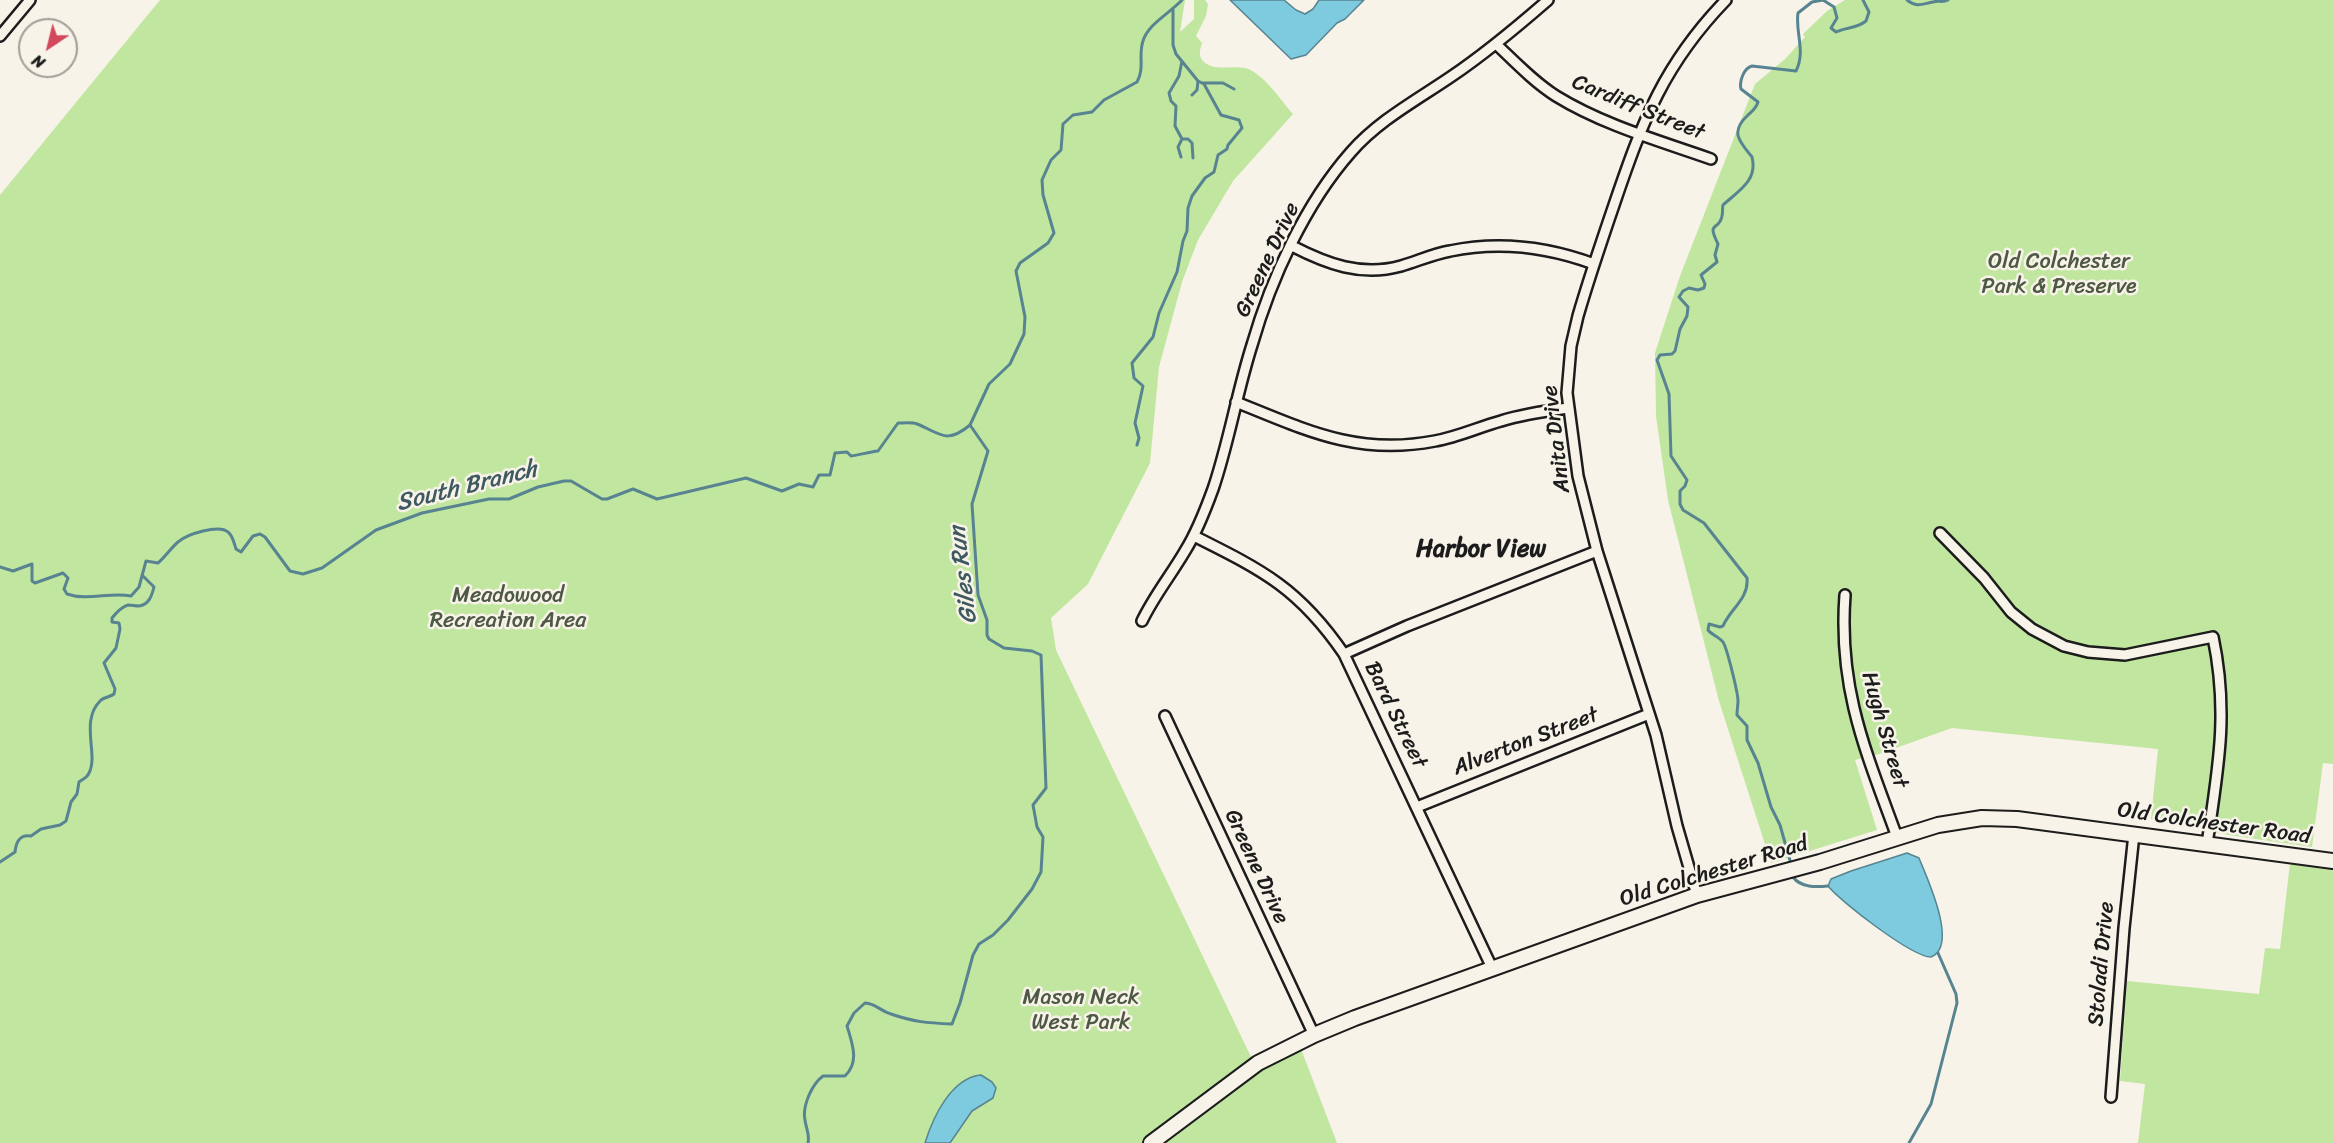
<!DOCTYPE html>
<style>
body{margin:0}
#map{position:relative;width:2333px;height:1143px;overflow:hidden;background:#f7f3e8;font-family:Sriracha,sans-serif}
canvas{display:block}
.north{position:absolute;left:18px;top:18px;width:60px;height:60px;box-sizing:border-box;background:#f7f3e8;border:2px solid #9f9d96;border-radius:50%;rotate:215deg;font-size:16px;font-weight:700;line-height:24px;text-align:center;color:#1c1c1c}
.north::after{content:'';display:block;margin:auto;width:21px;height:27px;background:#d1495b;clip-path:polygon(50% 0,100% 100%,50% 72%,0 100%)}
</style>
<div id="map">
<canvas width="2333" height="1143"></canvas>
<div class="north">N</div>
</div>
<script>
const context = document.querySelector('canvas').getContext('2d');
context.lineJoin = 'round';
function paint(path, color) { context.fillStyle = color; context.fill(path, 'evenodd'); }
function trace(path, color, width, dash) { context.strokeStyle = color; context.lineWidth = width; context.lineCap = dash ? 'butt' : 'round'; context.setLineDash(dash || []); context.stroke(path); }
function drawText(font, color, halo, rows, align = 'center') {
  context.font = font + ' Sriracha,sans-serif'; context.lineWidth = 5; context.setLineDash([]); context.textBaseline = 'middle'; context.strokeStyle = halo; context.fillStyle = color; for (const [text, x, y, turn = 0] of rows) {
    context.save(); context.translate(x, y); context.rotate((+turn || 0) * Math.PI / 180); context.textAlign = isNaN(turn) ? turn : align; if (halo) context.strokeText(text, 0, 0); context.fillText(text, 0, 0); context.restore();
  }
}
paint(new Path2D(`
 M160 0H1185L1180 32 1194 19V0H1205L1208 4 1206 16 1196 36 1202 43C1200 49 1198 56 1203 61 1213 72 1232 65 1245 68 1262 72 1281 100 1293 114L1233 181 1198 240 1182 282 1159 367 1150 463 1088 584 1051 618 1056 650 1252 1059C1213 1085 1179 1116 1141 1143H0V195Z
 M1845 0H2333V764L2323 763 2312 847 2228 835 2151 819 2158 749 1952 728 1879 754 1855 760 1877 830 1771 863 1719 701 1668 500 1656 416 1655 353 1680 276 1755 84 1785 59 1805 37 1803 34 1827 11Z
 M2290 863 2333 869V1143H2138L2145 1084 2120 1081 2127 981 2259 994 2265 948 2280 949Z
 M1301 1049 1337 1143H1163L1214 1101 1256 1071Z`), '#c1e6a0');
const water = new Path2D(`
 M1230 0H1284L1296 10 1305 14 1313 9 1319 0H1364L1345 19 1337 23 1306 55 1291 59Z
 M1907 853 1919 858C1927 878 1959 946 1931 957 1912 957 1841 902 1828 886L1831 879 1851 871Z
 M981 1075 992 1082 996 1088 993 1098 972 1111 950 1143H925C933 1117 951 1078 981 1075Z`);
paint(water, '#7ecade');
trace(water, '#578490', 1.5);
trace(new Path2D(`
 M1907 0C1917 8 1922 4 1933 2 1939 0 1942 3 1948 0
 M1202 83H1223L1234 89
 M1192 95 1197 90 1198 81
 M1182 139H1188L1192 143 1193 158
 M1181 157 1178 147 1182 139 1175 126 1176 106 1171 101 1169 93 1179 76 1182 61
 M1137 445 1139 438 1135 423 1143 386 1134 378 1132 363 1153 337 1159 313 1177 272 1183 241 1187 231 1188 208 1192 196 1205 178 1214 172 1218 155 1227 149 1228 145 1242 128 1239 120 1221 115 1204 84 1198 81 1176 54 1173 45V9
 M0 567 13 571 32 564V581L35 583 63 573 68 578 64 589 67 594C87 601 110 592 131 596L139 587 146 561 158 563C165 557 171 548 178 542 187 534 219 524 228 532 233 536 234 543 236 549L241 552 253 536 260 534 265 537 290 571 303 574 322 568 376 530 422 513 489 499H509L538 487 564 481H571L602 499H607L633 489 657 499 746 478 782 491 799 484 813 487 819 475H830L835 453 847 452 851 456C860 455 868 452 878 451L898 423C904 423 912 422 917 424 940 433 946 445 970 425
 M0 862 15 852C16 842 20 834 31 836L41 829 60 825 66 821 71 802 77 794 79 782C83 779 87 778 89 773 99 754 79 721 101 700 105 697 110 697 114 694L115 689 104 663 116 648 120 629 119 623 112 622V618C116 613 121 607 128 605 132 605 135 606 139 606 149 605 152 595 154 587L142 575
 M1791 864 1780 825 1771 807 1758 763 1747 740V726L1737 715C1737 710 1738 705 1738 701 1738 693 1727 648 1723 642 1719 637 1712 635 1708 630L1709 624 1720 627 1723 626C1730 609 1749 599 1747 578L1704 523 1683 510 1680 504V491L1685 486 1687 480 1671 456 1669 394 1657 360 1660 355 1672 354 1675 351 1680 329 1687 316 1688 307 1679 297 1683 291 1689 288 1698 290 1704 288 1705 284 1701 275 1717 262 1715 255 1718 244C1706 220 1719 232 1722 216 1723 212 1722 209 1723 205 1738 191 1758 181 1752 157 1741 143 1729 133 1747 116 1752 111 1756 109 1758 102L1741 89C1739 81 1744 68 1752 66L1796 71C1806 51 1795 32 1798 13L1812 2 1823 0 1834 7 1837 18 1831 28 1836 32C1846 27 1856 29 1866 21L1869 12 1863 0
 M1793 877C1801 888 1816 887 1828 886
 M808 1143C810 1134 806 1129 805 1120 802 1106 812 1084 823 1076H845C860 1062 852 1043 847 1026L854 1013 865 1003C877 1004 880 1011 891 1014 914 1022 927 1023 952 1024L960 1003 973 955 979 944 993 935 1008 920 1032 889 1041 872 1043 837 1037 827 1033 805 1046 788 1041 655 1032 651 1004 648 989 639 987 635V620L978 595 972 504 988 451 970 425 989 384 1010 364 1024 334 1025 317 1016 271 1020 263 1048 243 1054 233 1043 195 1042 180 1051 160 1061 150 1063 124 1073 115 1092 112 1104 100 1137 82C1145 68 1138 55 1143 41 1148 24 1170 13 1182 0
 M1909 1143 1931 1104 1957 1003 1956 994 1938 953`), '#578490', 3);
const street = new Path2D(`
 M0 36 30 0
 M1496 44C1515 62 1534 82 1556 96 1603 125 1660 141 1711 159
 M1292 246C1327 264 1361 277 1401 266 1418 261 1433 254 1450 251 1498 241 1548 247 1594 264
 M1236 402C1306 430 1357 456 1435 441 1458 437 1479 427 1501 421 1523 414 1545 411 1568 408
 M1940 533 1984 578 2011 612 2032 629 2064 646 2088 652 2125 655 2213 637C2229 713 2218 769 2207 844
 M1194 536C1262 570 1299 588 1344 654L1493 970
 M1845 595C1838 689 1866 752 1897 837
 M1142 621C1154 596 1171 575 1185 551 1197 532 1205 511 1213 489 1229 442 1237 392 1252 345 1271 279 1305 204 1351 152 1379 120 1417 100 1452 76 1486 53 1517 27 1548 0
 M1344 654 1407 626 1597 551
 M1165 716 1314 1035
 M1417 807 1649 714
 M1697 895 1677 826 1656 735 1597 551 1578 476 1567 393 1571 346 1578 316C1589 278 1602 240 1615 202 1643 120 1664 64 1726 0
 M2111 1097 2124 928 2134 834`);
const secondary = new Path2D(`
 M1151 1143 1258 1063 1314 1035 1355 1018 1697 895 1820 862 1938 825 1982 818 2017 819 2333 861`);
trace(street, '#1c1c1c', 14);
trace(secondary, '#1c1c1c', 18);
trace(street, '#f7f3e8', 9);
trace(secondary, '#f7f3e8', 14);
drawText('22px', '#1c1c1c', '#f7f3e8', [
 ["Cardiff Street",1638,108,22],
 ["Greene Drive",1268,260,-65],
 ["Anita Drive",1557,439,-97],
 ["Bard Street",1395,715,64],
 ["Hugh Street",1884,730,74],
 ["Alverton Street",1526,742,-21],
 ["Old Colchester Road",2214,824,8],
 ["Greene Drive",1256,867,65],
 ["Old Colchester Road",1714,872,-17],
 ["Stoladi Drive",2102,964,-85]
]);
drawText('22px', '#4e5944', '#f7f3e8', [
 ["Old Colchester",2059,262],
 ["Park & Preserve",2059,287],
 ["Meadowood",508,596],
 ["Recreation Area",508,621],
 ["Mason Neck",1081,998],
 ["West Park",1081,1023]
]);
drawText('italic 24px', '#3e5960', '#f7f3e8', [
 ["South Branch",467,487,-14],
 ["Giles Run",964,575,-97]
]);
drawText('bold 24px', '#1c1c1c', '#f7f3e8', [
 ["Harbor View",1481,550]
]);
</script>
